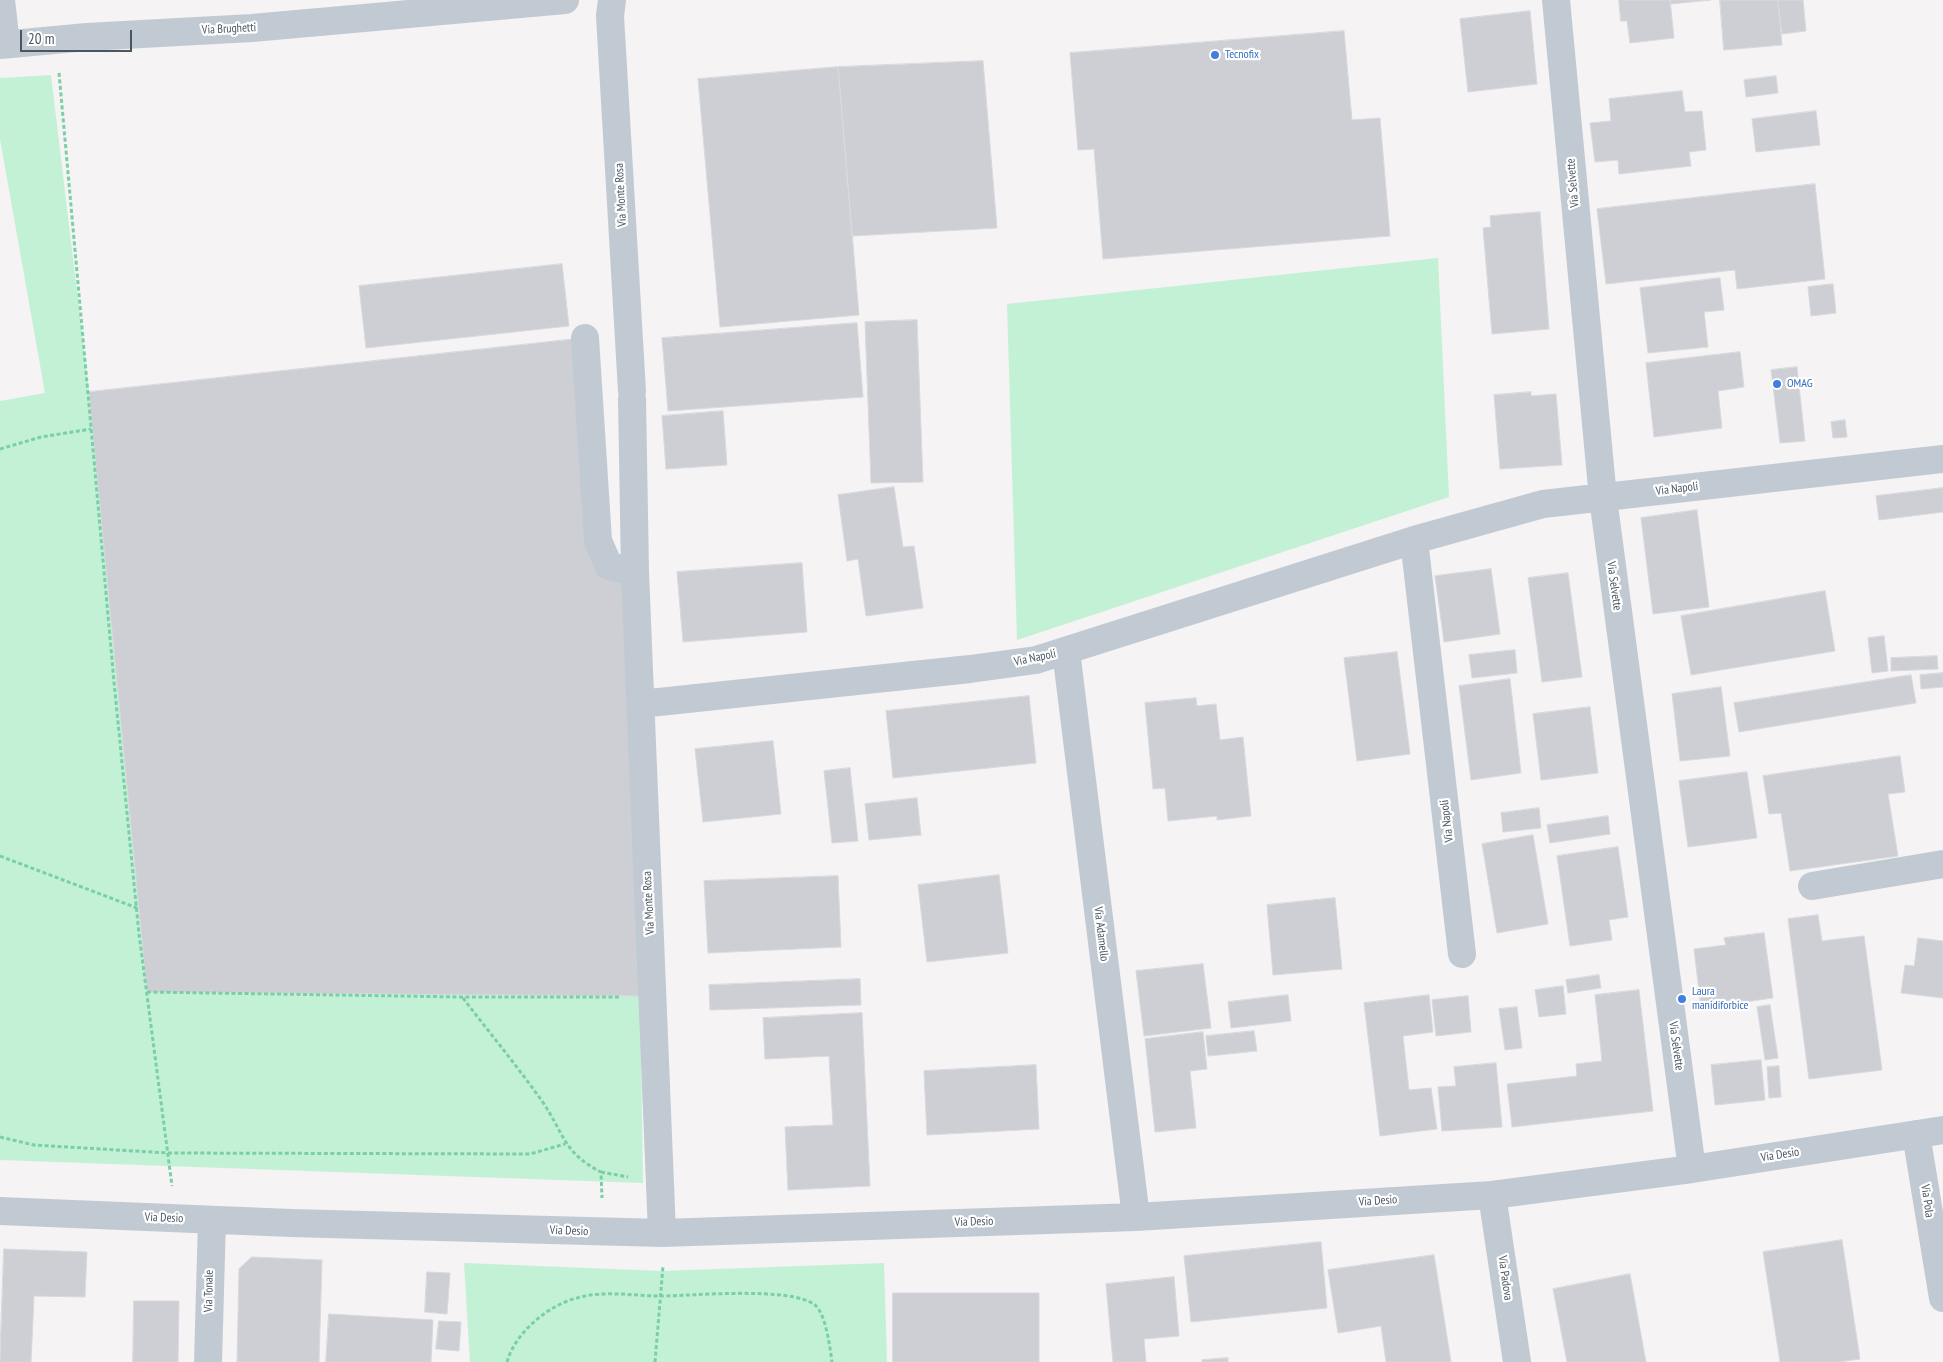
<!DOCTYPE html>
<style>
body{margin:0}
#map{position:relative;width:1943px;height:1362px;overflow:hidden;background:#f5f3f3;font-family:"PT Sans Narrow",sans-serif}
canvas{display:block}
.scale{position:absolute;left:20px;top:30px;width:112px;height:22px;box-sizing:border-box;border:2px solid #4a5661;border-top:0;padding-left:6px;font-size:15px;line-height:18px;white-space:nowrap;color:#4a5661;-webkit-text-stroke:4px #fff;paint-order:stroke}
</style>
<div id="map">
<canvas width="1943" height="1362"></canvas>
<div class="scale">20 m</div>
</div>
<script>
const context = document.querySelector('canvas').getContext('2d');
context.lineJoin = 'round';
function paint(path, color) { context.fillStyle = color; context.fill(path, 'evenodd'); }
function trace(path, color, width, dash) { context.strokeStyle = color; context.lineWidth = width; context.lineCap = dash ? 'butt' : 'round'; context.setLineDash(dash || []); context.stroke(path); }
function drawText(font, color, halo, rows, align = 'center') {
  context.font = font + ' "PT Sans Narrow",sans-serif'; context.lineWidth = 4.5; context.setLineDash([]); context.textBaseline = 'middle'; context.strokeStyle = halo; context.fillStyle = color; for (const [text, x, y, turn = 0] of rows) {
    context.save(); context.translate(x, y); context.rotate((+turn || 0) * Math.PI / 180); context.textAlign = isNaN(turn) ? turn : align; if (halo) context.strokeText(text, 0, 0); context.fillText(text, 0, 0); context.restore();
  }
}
paint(new Path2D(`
 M51 75 89 392 174 969 640 980 643 1183 0 1160V401L45 393 0 139V78Z
 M1438 258 1449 497 1017 640 1007 304Z
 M464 1263 662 1271 884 1263 887 1362H470Z`), '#c3f1d5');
const building = new Path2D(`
 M1619 0H1670L1674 38 1630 43 1627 21H1621Z
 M1670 0H1711L1671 4Z
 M1720 0H1778L1782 45 1724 50Z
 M1778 0H1803L1806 31 1782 34Z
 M1530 11 1537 84 1468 92 1460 19Z
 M1344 31 1352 120 1380 118 1390 236 1103 259 1094 149 1078 150 1070 53Z
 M983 61 997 228 852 236 838 67Z
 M838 67 859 315 720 327 698 79Z
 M1776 76 1778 93 1746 97 1744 80Z
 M1682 91 1685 112 1702 111 1706 150 1689 152 1691 166 1619 174 1618 160 1595 162 1590 123 1611 121 1609 99Z
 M1816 111 1820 145 1756 152 1752 119Z
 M1815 184 1825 279 1737 289 1735 270 1606 284 1597 209Z
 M1540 212 1549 329 1492 334 1483 228 1491 227 1490 216Z
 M562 264 569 326 366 348 359 286Z
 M1720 278 1724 310 1704 312 1708 347 1648 353 1640 288Z
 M1833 284 1836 313 1811 316 1808 287Z
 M917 320 923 482 871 483 865 322Z
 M857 323 863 397 668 411 662 338Z
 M585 338 609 566 635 572 654 996 147 992 89 392Z
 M1740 352 1744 387 1718 391 1722 428 1654 437 1646 363Z
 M1797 367 1805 441 1780 443 1771 370Z
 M1531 392V396L1556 394 1562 465 1500 469 1494 395Z
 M723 411 727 465 666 469 662 416Z
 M1845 420 1847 437 1833 438 1831 422Z
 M894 487 903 547 914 546 923 608 866 616 858 559 847 561 838 495Z
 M1943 488V512L1879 520 1876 496Z
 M1697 510 1709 607 1653 614 1641 518Z
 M802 563 807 632 683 642 677 572Z
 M1491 569 1500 634 1444 642 1435 576Z
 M1568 573 1582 677 1542 682 1528 578Z
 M1825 591 1835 651 1691 675 1681 616Z
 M1884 636 1888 671 1872 673 1868 638Z
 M1515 650 1517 673 1472 678 1469 655Z
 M1397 652 1410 754 1357 761 1344 658Z
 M1937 656 1938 669 1891 671V658Z
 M1943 673V687L1921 689 1920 675Z
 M1911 675 1916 703 1739 732 1734 703Z
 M1510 679 1521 773 1471 780 1459 686Z
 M1721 687 1730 756 1680 761 1672 694Z
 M1029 696 1036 763 893 778 886 711Z
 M1196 698 1197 706 1216 704 1220 740 1243 737 1251 816 1217 820V816L1168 821 1165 788 1153 789 1145 703Z
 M1590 707 1598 773 1541 780 1533 714Z
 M773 741 781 814 703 822 695 749Z
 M1900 756 1905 792 1888 794 1898 856 1790 871 1781 813 1769 814 1763 776Z
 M850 768 858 841 832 843 824 771Z
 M1747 772 1757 838 1688 847 1679 781Z
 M917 798 921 835 869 840 865 804Z
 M1539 808 1541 828 1503 832 1501 813Z
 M1608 816 1610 834 1550 843 1547 825Z
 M1533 835 1548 924 1497 933 1482 844Z
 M1618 847 1628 917 1609 920 1612 940 1570 946 1557 856Z
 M999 875 1008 953 927 962 918 885Z
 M838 876 841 947 708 953 704 881Z
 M1335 898 1342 969 1273 975 1267 905Z
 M1818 915 1822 941 1864 936 1882 1070 1809 1079 1788 919Z
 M1764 933 1773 998 1701 1008 1694 949 1726 945 1724 938Z
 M1918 938 1943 941V998L1901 993 1905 965 1914 966Z
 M1203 964 1211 1028 1144 1036 1136 971Z
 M1599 975 1601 988 1568 993 1566 980Z
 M860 979 861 1005 710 1010 709 985Z
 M1563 986 1566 1014 1539 1017 1535 990Z
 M1639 990 1653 1111 1512 1127 1507 1084 1577 1076 1576 1064 1602 1061 1595 995Z
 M1288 995 1291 1021 1231 1028 1228 1002Z
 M1429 995 1433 1032 1403 1036 1409 1090 1431 1088 1437 1129 1380 1136 1364 1003Z
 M1468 996 1471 1032 1436 1036 1432 1000Z
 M1770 1005 1778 1058 1765 1060 1757 1007Z
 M1517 1007 1522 1048 1505 1050 1499 1009Z
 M862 1013 870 1186 788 1190 785 1127 833 1125 829 1056 765 1059 763 1018Z
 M1254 1031 1257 1051 1208 1056 1206 1036Z
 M1203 1032 1207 1069 1190 1071 1196 1128 1155 1132 1145 1039Z
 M1761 1060 1765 1100 1715 1105 1711 1065Z
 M1496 1063 1502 1127 1442 1131 1438 1087 1456 1086 1454 1067Z
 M1036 1065 1039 1129 927 1135 924 1071Z
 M1779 1066 1781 1097 1769 1098 1767 1067Z
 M1842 1240 1860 1359 1838 1362H1780L1763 1252Z
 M1321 1242 1327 1308 1191 1322 1184 1256Z
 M4 1249 87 1252 85 1297 34 1296 31 1362H0Z
 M1434 1255 1451 1362H1386L1381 1326 1338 1333 1328 1270Z
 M252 1257 322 1260 319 1362H237L239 1269Z
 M427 1272 450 1273 447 1314 425 1312Z
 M1630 1274 1646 1362H1567L1553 1289Z
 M1174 1277 1179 1336 1144 1339 1146 1362H1113L1106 1284Z
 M893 1293H1039V1362H893Z
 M134 1301H179L178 1362H133Z
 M329 1314 433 1320 431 1362H326Z
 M439 1321 461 1322 459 1351 436 1349Z
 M1228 1358V1362H1202V1360Z`);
paint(building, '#cdcfd5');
trace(building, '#d7d9de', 1);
trace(new Path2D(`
 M59 73 114 682 139 934 172 1186
 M0 449 41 437 91 429
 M0 856 137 908
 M147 992 463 997H619
 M463 998C489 1032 517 1066 542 1101 564 1133 563 1153 601 1172L602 1198
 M0 1137 34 1145 168 1153 530 1154 565 1144
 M601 1172 628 1177
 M507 1362C515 1333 548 1305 577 1298 604 1290 633 1296 660 1296 692 1296 791 1286 815 1305 826 1314 830 1348 832 1362
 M655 1362 663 1266`), '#7ad0a6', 3, [4, 2.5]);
trace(new Path2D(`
 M1 0 6 44
 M612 0 610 16 632 391
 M1556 0 1603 498 1692 1169
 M0 45 87 37 252 28 565 0
 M585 338 598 541 609 566 635 572
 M632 399 635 572 662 1233
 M1414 540 1462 954
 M1066 651 1136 1217
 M640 704 970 669 1036 660 1414 540 1543 504 1943 459
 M1812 886 1943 864
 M1916 1134 1943 1298
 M1492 1195 1517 1362
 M0 1211 291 1223 662 1233 1136 1217 1492 1195 1692 1169 1943 1130
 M208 1362 212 1220`), '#c1cad2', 28);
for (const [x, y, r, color] of [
 [1215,55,5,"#3f7fe0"],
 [1777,384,5,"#3f7fe0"],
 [1682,999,5,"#3f7fe0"]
]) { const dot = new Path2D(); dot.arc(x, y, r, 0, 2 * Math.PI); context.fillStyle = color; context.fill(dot); trace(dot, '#fff', 2); }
drawText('12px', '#4a5661', '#fff', [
 ["Via Brughetti",229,29,-3],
 ["Via Selvette",1573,183,-95],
 ["Via Monte Rosa",621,195,-93],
 ["Via Napoli",1677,489,-7],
 ["Via Selvette",1614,586,82],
 ["Via Napoli",1035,658,-12],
 ["Via Napoli",1447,821,-97],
 ["Via Monte Rosa",649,903,-93],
 ["Via Adamello",1101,934,83],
 ["Via Selvette",1676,1046,82],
 ["Via Desio",1780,1155,-9],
 ["Via Desio",1378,1201,-4],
 ["Via Pola",1927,1201,82],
 ["Via Desio",164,1218,2],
 ["Via Desio",974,1222,-2],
 ["Via Desio",569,1231,2],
 ["Via Padova",1505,1278,82],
 ["Via Tonale",209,1291,-89]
]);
drawText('12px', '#366cbe', '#fff', [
 ["Tecnofix",1225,55],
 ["OMAG",1787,384],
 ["Laura",1692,992],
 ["manidiforbice",1692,1006]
], 'left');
</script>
